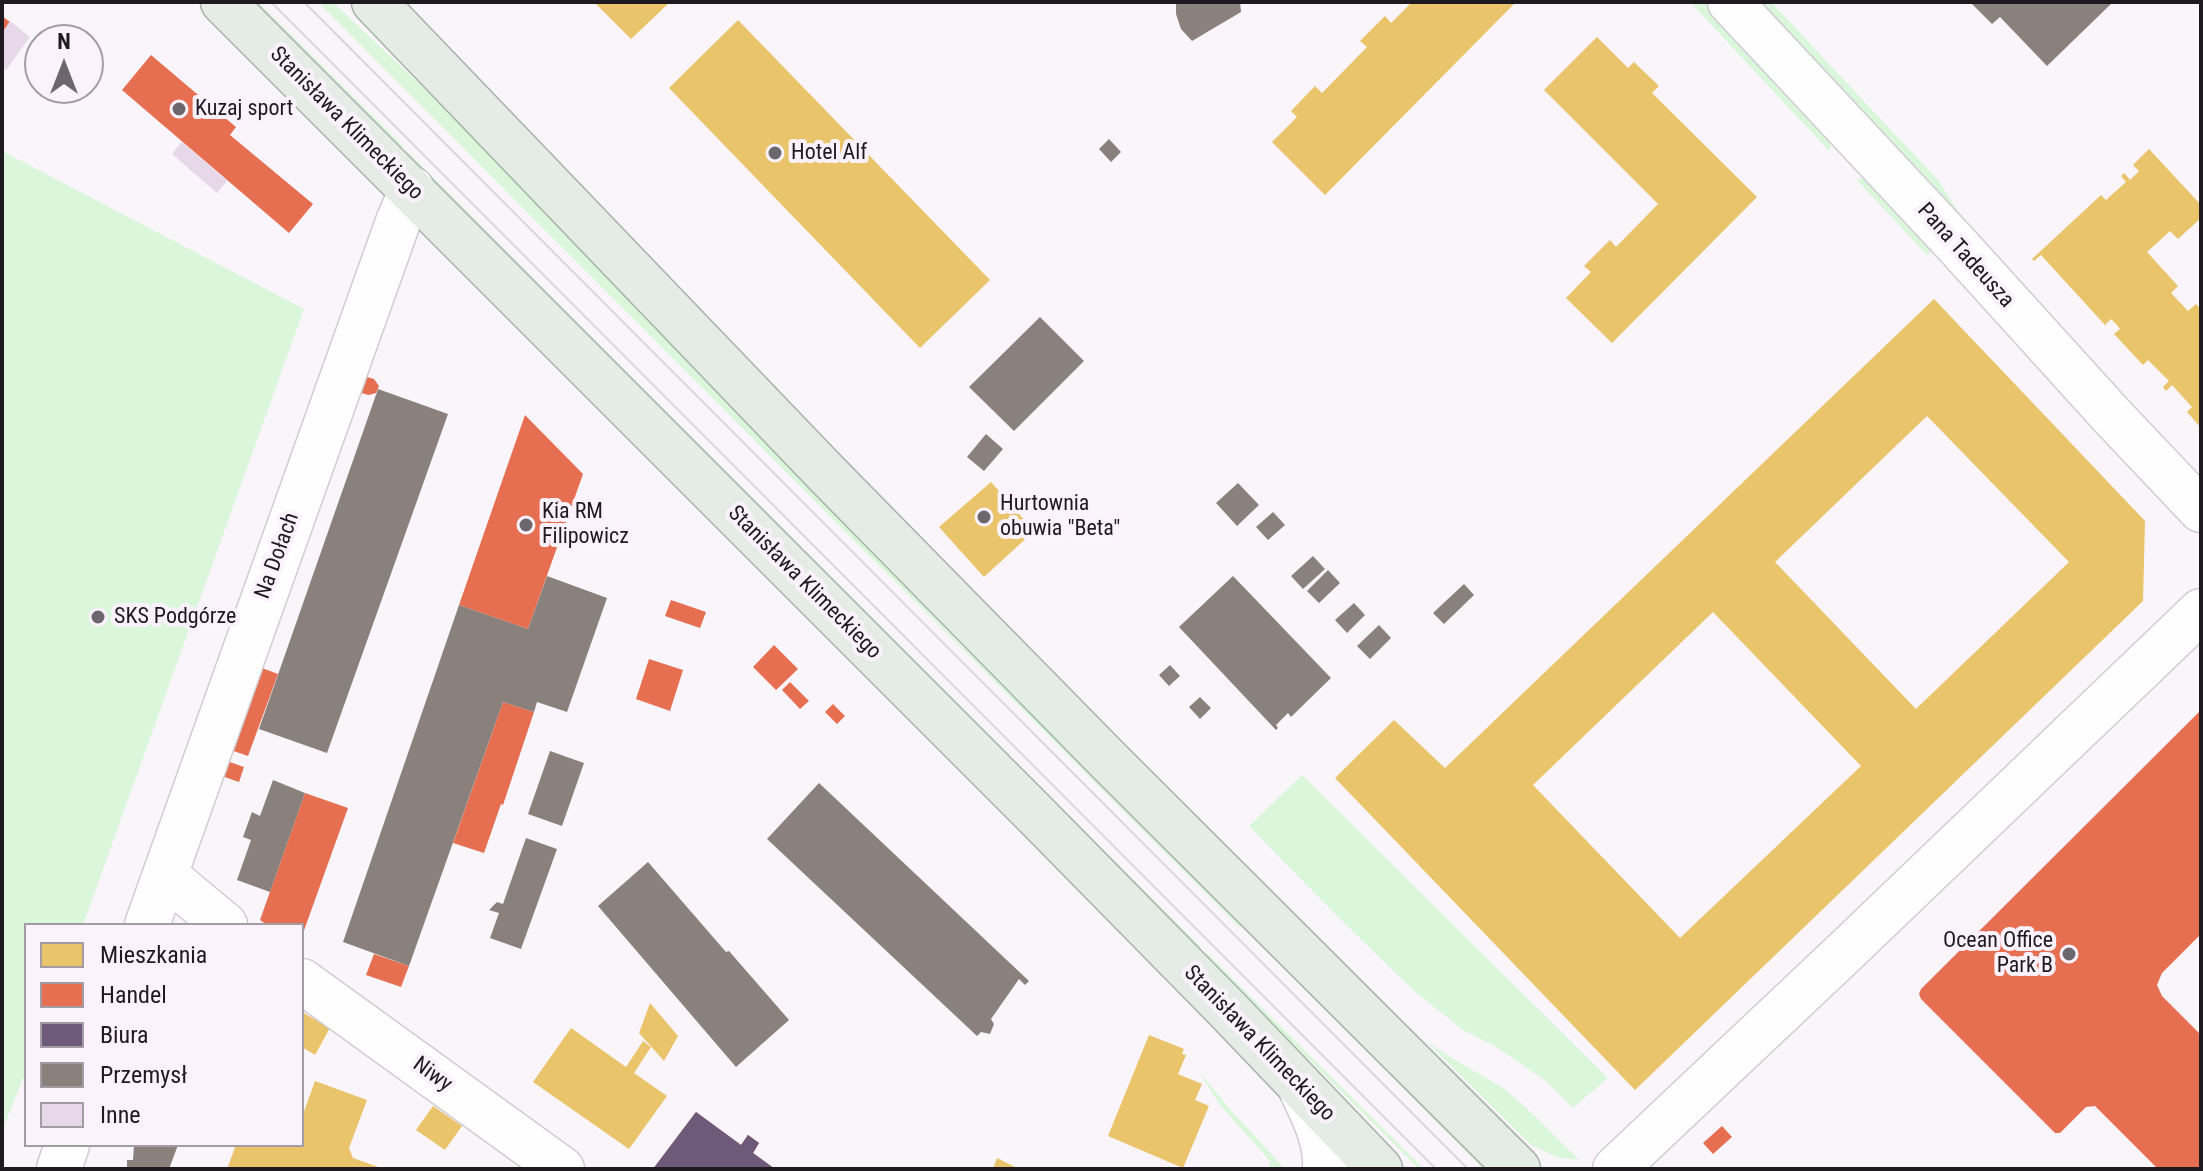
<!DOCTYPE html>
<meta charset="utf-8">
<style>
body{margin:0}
#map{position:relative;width:2203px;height:1171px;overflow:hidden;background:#faf5fb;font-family:"Roboto Condensed",sans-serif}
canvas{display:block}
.frame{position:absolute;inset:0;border:4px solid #1e1a1f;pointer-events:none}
.legend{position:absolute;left:24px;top:923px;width:280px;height:224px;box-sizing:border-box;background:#fcf2fe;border:2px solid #a39ca5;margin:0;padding:10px 14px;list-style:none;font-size:24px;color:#1e1a1f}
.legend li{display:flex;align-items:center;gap:16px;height:40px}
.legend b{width:40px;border:2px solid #a39ca5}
.north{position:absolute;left:24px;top:24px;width:80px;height:80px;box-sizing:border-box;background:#fcf2fe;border:2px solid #a39ca5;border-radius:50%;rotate:0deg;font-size:22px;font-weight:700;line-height:32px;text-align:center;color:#1e1a1f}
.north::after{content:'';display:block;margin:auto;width:28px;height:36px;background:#6b676c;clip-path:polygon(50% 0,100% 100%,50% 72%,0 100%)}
</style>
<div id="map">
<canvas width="2203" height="1171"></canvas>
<div class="frame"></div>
<ul class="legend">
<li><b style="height:22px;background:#e9c46a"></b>Mieszkania</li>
<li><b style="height:22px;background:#e76f51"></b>Handel</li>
<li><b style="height:22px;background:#6d597a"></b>Biura</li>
<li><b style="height:22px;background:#8a817c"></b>Przemysł</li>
<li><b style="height:22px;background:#e6d7e9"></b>Inne</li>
</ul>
<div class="north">N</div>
</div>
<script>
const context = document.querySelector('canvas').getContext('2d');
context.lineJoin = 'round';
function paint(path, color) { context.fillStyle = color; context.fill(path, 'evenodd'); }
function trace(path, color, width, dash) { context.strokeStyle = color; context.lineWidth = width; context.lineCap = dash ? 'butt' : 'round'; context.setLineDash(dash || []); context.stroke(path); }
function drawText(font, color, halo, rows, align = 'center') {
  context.font = font + ' "Roboto Condensed",sans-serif'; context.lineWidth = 8; context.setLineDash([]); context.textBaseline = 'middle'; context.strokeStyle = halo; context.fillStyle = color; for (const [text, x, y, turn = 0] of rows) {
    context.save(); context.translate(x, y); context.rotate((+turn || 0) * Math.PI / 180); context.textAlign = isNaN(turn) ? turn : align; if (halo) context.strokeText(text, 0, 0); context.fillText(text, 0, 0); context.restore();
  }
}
paint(new Path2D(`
 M247 2H258L403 146 401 148 349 96Z
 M318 2H333L451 114 957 641 1488 1169H1483L1241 926 1239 927Z
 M1690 2H1711L1831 140 1830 152Z
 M1751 2H1771L1938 180 1964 220 1960 225Z
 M406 150 802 547 801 549 405 152Z
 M2 151 304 309 83 925H26V1071L2 1131Z
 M1856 179H1866L1938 246 1927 255Z
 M807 552 1009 754 1007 756 806 554Z
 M1014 760 1201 947 1199 950 1012 762Z
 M1302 775 1608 1078 1573 1108 1547 1082 1496 1047 1463 1030 1412 989 1335 914 1249 826Z
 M1207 953 1423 1168 1421 1169H1419L1204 955Z
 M1425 1040 1450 1057 1505 1089 1536 1117 1579 1160 1559 1158 1531 1145Z
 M1198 1070 1229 1108 1285 1169H1268L1270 1161 1219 1104Z`), '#daf7db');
paint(new Path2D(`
 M594 2H670L631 39Z
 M1412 2H1516L1325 195 1272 142 1297 117 1291 111 1315 86 1322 93 1367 47 1360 41 1385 16 1391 23Z
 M738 20 990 280 920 348 669 88Z
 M1597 37 1628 68 1634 62 1659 86 1652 93 1757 197 1612 343 1566 298 1591 272 1584 266 1610 240 1616 247 1658 204 1544 90Z
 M2149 149 2201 205V218L2178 239 2170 231 2147 252 2178 286 2171 293 2188 311 2196 304 2201 309V428L2187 412 2192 407 2172 385 2166 391 2163 387 2169 381 2148 360 2143 365 2114 334 2120 329 2116 324 2111 319 2105 325 2041 255 2034 261 2032 259 2101 195 2106 200 2126 182 2121 176 2124 173 2130 180 2139 171 2133 165Z
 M1934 299 2145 521 2143 601 1635 1090 1335 778 1394 720 1445 768ZM1927 416 2069 562 1916 709 1775 562ZM1713 612 1861 766 1680 938 1533 785Z
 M991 482 1034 531 984 577 939 527Z
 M650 1003 678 1036 664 1061 639 1033Z
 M302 1012 330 1028 315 1055 302 1047Z
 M571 1028 626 1067 643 1041 651 1047 634 1073 667 1096 629 1149 533 1082Z
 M1149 1035 1184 1049 1182 1054 1186 1055 1178 1074 1202 1084 1195 1100 1209 1106 1183 1168 1108 1136Z
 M315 1081 367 1100 349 1148 353 1158 384 1169H227L236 1145H302V1117Z
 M433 1106 462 1126 445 1150 416 1130Z
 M997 1158 1019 1169H993Z`), '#e9c46a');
paint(new Path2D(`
 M2 16 10 22 2 33Z
 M151 55 236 127 230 135 313 204 289 233 122 90Z
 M367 377 374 379 379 386 376 393 369 395 361 393 358 385 361 378Z
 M525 415 583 474 528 629 459 605Z
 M671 600 706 612 700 628 665 616Z
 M774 645 798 669 776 690 753 667Z
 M649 659 683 670 670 711 636 699Z
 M254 665 278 674 248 756 225 748Z
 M790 682 809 701 800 709 782 690Z
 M503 702 534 712 503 805 501 804 484 853 453 843Z
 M833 704 845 716 837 724 825 712Z
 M2201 710V934L2162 973 2157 985 2162 996 2201 1035V1169H2158L2095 1106 2086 1107 2060 1133H2055L1921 999 1919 994 1921 989Z
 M221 759 244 767 239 782 216 774Z
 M305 793 348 808 302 936V925H267L260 920Z
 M374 954 409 966 401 987 366 975Z
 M696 1112 741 1145 748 1135 759 1143 753 1153 775 1169H653Z
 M1722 1126 1732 1137 1713 1154 1703 1143Z`), '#e76f51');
paint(new Path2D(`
 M696 1112 741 1145 748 1135 759 1143 753 1153 775 1169H653Z`), '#6d597a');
paint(new Path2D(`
 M1176 2H1240L1241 12 1192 41 1181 29 1176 14Z
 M1970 2H2113L2047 66 2000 17 1992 24Z
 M1109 139 1121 152 1111 162 1099 149Z
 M1040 317 1084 361 1014 431 969 387Z
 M378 389 448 414 327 753 259 729Z
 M986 434 1003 449 984 471 967 457Z
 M1238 483 1259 505 1237 526 1216 503Z
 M1273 512 1285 525 1268 540 1256 527Z
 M1313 556 1325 569 1303 589 1291 576Z
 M1328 570 1340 583 1319 603 1307 591Z
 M547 576 607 598 567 712 537 702 534 712 503 702 409 966 343 942 459 605 528 629Z
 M1233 576 1331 678 1291 717 1288 713 1276 725 1278 728 1276 730 1179 627Z
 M1464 584 1474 595 1444 624 1433 613Z
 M1354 603 1365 615 1347 633 1335 620Z
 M1379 625 1391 638 1370 659 1357 646Z
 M1170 665 1180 676 1169 686 1159 675Z
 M1200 697 1211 708 1200 719 1189 707Z
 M550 751 584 763 562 826 528 814Z
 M273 780 305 793 270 892 237 880 251 840 243 837 252 812 260 816Z
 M819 783 1029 981 1025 985 1019 979 991 1019 994 1024 990 1034 981 1032 977 1036 767 839Z
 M526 838 557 849 521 949 490 938 499 913 489 910 497 902 503 904Z
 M648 862 726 952 729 951 789 1020 736 1067 598 906Z
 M134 1145H178L169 1169H127V1160H133Z`), '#8a817c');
paint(new Path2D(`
 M10 21 30 37 6 70 2 68V33Z
 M182 142 227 181 217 193 172 154Z`), '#e6d7e9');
const street = new Path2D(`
 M1730 2 1956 244 2111 415 2201 510
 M165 875 225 925
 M147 925 398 222 412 189
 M302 981 562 1169
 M1300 1087C1312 1112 1327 1140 1325 1169
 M59 1169 67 1145
 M1615 1169 1848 949 2201 611`);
const primary = new Path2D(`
 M223 2 1033 812 1225 1007 1380 1169
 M374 2 826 473 1110 762 1518 1169`);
trace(street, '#d0ccd1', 47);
trace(primary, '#a6b1a7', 47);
trace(street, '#fefefe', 44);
trace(primary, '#e5ece6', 44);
trace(new Path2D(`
 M271 2 1436 1169
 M304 2 1468 1169`), '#dad7da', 2);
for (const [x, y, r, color] of [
 [179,109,8,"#6b676c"],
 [775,153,8,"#6b676c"],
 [984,517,8,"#6b676c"],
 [526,525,8,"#6b676c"],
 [98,617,8,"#6b676c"],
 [2069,954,8,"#6b676c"]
]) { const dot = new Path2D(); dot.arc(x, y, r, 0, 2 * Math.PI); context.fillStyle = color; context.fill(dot); trace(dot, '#fcf2fe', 3); }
drawText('22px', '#1e1a1f', '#fcf2fe', [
 ["Kuzaj sport",195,109],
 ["Hotel Alf",791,153],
 ["Hurtownia",1000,504],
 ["obuwia \"Beta\"",1000,529],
 ["Kia RM",542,512],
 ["Filipowicz",542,537],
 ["SKS Podgórze",114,617],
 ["Ocean Office",2053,941,"right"],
 ["Park B",2053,966,"right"]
], 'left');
drawText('22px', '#1e1a1f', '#fcf2fe', [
 ["Stanisława Klimeckiego",346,124,45],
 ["Pana Tadeusza",1965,256,48],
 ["Na Dołach",278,556,-70],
 ["Stanisława Klimeckiego",804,583,45],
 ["Stanisława Klimeckiego",1259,1044,46],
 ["Niwy",432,1075,36]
]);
</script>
